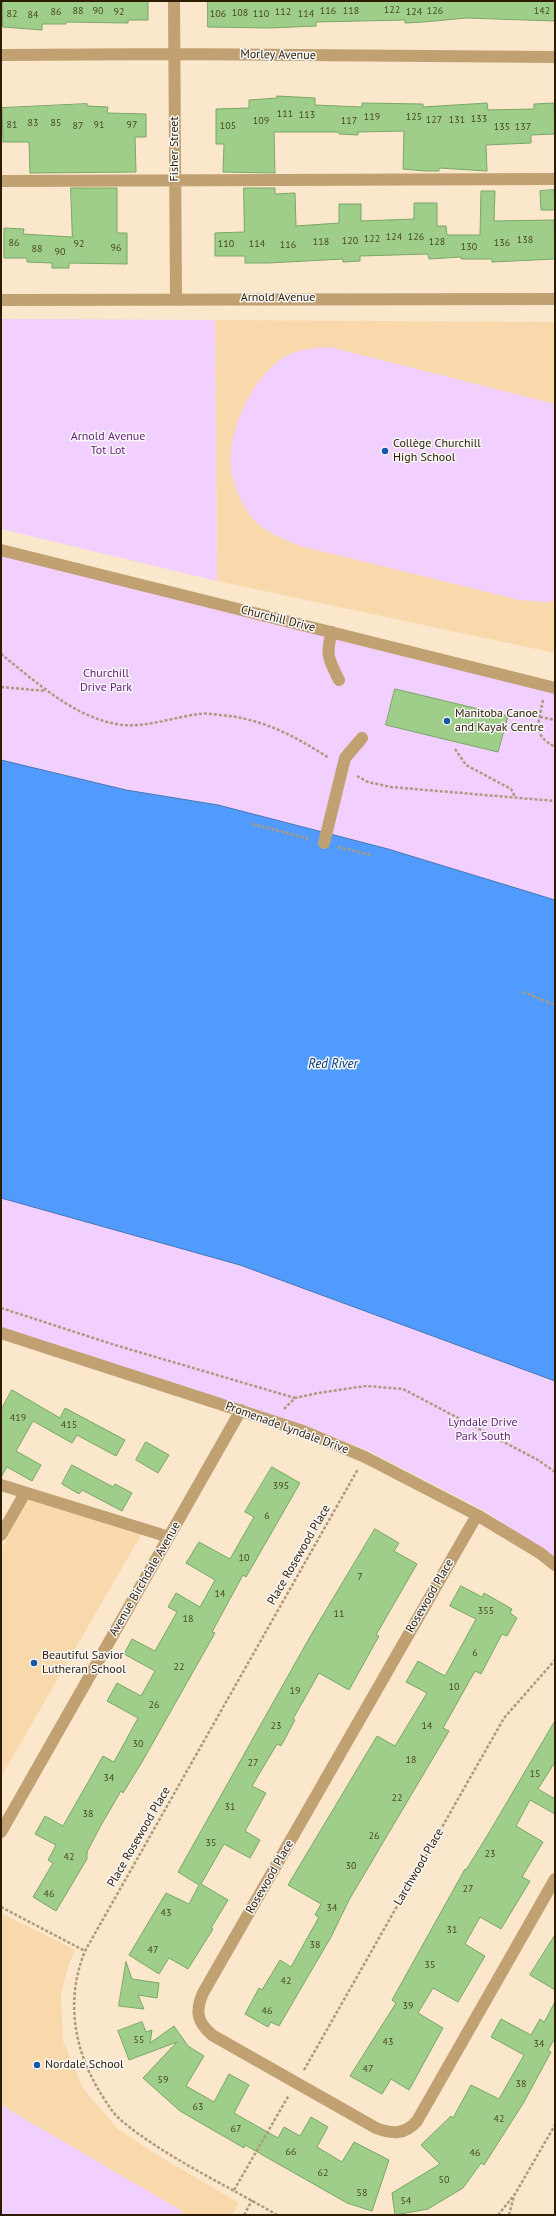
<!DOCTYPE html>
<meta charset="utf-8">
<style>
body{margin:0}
#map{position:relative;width:556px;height:2216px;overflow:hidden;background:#fbe7cc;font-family:"PT Sans",sans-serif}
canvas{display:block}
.frame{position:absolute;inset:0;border:2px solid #2e1c00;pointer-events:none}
</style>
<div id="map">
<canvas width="556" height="2216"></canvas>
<div class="frame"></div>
</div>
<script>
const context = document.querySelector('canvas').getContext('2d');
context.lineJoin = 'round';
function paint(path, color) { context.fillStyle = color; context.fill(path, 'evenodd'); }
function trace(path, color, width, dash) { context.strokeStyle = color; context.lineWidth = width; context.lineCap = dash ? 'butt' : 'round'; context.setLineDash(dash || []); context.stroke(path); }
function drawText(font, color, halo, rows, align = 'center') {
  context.font = font + ' "PT Sans",sans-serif'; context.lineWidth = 3; context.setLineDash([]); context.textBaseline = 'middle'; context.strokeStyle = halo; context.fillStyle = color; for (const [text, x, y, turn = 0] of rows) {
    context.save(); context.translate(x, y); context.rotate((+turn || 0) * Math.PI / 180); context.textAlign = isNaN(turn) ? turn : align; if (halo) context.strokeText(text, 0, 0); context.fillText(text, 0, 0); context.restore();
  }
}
paint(new Path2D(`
 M215 320 555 322V653L217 581Z
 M28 1500 141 1535 1 1777V1549Z
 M1 1913 75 1950 69 1964 61 1994 63 2041 84 2090 118 2129 154 2153 239 2203 232 2215H1Z`), '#f9d9ac');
paint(new Path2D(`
 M1 319 215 320 217 581 1 529Z
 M330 347 555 404V600L546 602 520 600 300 546C285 539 266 533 255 521 243 507 236 492 232 475 224 436 253 373 288 355 300 349 316 348 330 347Z
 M1 550 555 689V900L388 849 218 805 126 790 1 760Z
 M1 1198 240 1265 555 1381V1558L481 1509 369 1451 304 1426 1 1332Z
 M1 2105 182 2211 180 2215H1Z`), '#f1cffe');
const water = new Path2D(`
 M1 760 126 790 218 805 388 849 555 900V1381L240 1265 1 1198Z`);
paint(water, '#519bff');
trace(water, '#4675b2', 1);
const building = new Path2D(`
 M3 1H148V20H128V23L66 22V24H42V30L3 27Z
 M208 1H555V21L466 18 424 22 405 23V20L316 22V26L270 28 208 27Z
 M277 96 315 98V105L362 107V103L423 104V107L487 103 488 110 534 109V104L554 103 555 134 531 135V143L486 145 487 171 439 168V171H425L403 169 404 131 358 132V135L339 134V132H274L275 173 223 172 224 144H216V109L249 108V100L277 98Z
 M87 104V106L108 107 107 113 146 114V137H135L136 172 30 173 29 142H3L2 108Z
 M71 188H117V233H127V264L69 263V268H52V263L27 262V258H4V228L24 229 23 234 72 237Z
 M244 188H275V194L295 193 296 226 339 223V204H361V221L414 219V203H437V226H446L447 235H480L481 191H495L494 221 554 220 555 259 492 262V259H461V257L429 259 428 254 360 256V261L343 262V259L268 263H245V256H215V233L244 232Z
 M554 190 555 210H541L540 191Z
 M395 689 508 716 498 752 386 725Z
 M12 1390 60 1418 65 1408 125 1440 116 1456 77 1435 72 1443 33 1421 16 1451 41 1465 32 1481 7 1467 1 1477V1410Z
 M146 1442 169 1455 158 1473 136 1460Z
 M72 1465 113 1487 115 1484 132 1493 122 1511 82 1490 79 1494 62 1484Z
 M272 1467 300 1483 246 1577 243 1575 212 1632 215 1633 142 1762 123 1793 121 1791 100 1827 87 1852V1859L56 1911 33 1897 53 1863 48 1860 56 1845 35 1834 45 1816 63 1826 103 1756 114 1762 138 1718 107 1701 117 1683 141 1696 155 1671 124 1654 132 1639 155 1651 177 1612 168 1607 176 1593 200 1607 215 1580 186 1563 199 1542 230 1559 254 1517 245 1512Z
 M375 1529 399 1543 394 1551 417 1564 376 1635 379 1636 349 1690 319 1673 293 1719 295 1720 281 1746 277 1744 252 1786 266 1793 245 1831 260 1840 250 1858 224 1844 201 1884 228 1900 211 1928 213 1929 188 1969 169 1958 159 1974 129 1955 166 1893 189 1904 199 1885 178 1872 311 1635Z
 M461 1586 482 1597 484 1593 512 1609 510 1613 517 1618 507 1636 502 1634 481 1674 475 1671 443 1728 449 1731 349 1900 331 1937 279 2026 271 2022 268 2027 245 2014 259 1988 262 1990 280 1960 291 1967 319 1917 315 1915 321 1904 288 1885 377 1736 395 1746 427 1693 406 1682 418 1661 445 1676 476 1619 450 1606Z
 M555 1721V1762L538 1789 555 1799V1814L530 1800 516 1826 543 1842 522 1877 530 1881 501 1929 480 1917 465 1944 485 1956 458 2002 433 1988 418 2013 443 2028 409 2090 391 2079 382 2094 350 2076 396 2003 392 2000 465 1869 466 1870 487 1836Z
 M555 1935V1990L530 1975Z
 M126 1962 132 1979 159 1983 157 1998 138 1995 144 2009 119 2006Z
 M555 2002V2038L548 2050 551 2052 524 2102 484 2165 481 2163 463 2188 428 2209 395 2215 392 2193 440 2164 421 2145 451 2116 453 2118 471 2085 499 2099 524 2055 491 2037 501 2019 531 2035 540 2019 544 2022Z
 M142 2022 146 2032 152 2030 150 2043 174 2026 188 2046 204 2056 186 2086 214 2102 229 2074 249 2085 234 2113 278 2138 284 2127 300 2136 311 2117 328 2127 317 2147 342 2162 354 2142 389 2160 372 2211 347 2203 245 2145 244 2148 180 2111 143 2078 177 2042 129 2060 118 2031Z`);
paint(building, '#9fce8b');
trace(building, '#79a665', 1);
trace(new Path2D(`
 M1 654C36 682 77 720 123 725 148 727 175 717 199 714 206 713 213 714 220 715 261 718 295 736 329 758
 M1 687 46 691
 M543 700C539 723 531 734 555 747
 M540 717 555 720
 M455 749 466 765 511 789 515 797
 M357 776 368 782 391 787 555 801
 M252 824 310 839
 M338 847 370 855
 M523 992 555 1005
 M1 1308 115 1345 295 1398
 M284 1409 295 1398 318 1393 366 1386 403 1389 538 1460 555 1472
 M1 1907 85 1951
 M304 2070 504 1718 555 1660
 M234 2190 289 2095
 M244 2215 252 2200
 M277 2215C228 2186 165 2157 122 2121 112 2113 105 2100 98 2089 73 2046 66 1998 85 1951L358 1469
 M498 2215 515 2194 555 2125
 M509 2215 514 2196`), '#ad9a7e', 2.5, [3, 2]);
trace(new Path2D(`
 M174 1 176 298
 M1 55 174 54 555 57
 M1 181 555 179
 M1 300 555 299
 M1 550 555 688
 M332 632C325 655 329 660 339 680
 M324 843 345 758 362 738
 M1 1333 303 1431 365 1457 477 1515 540 1553 555 1565
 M1 1485 169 1537
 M477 1515 203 1993C195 2011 197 2022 212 2035L376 2128C392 2134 405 2135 417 2121L555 1879
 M1 1535 25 1493
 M1 1832 241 1410`), '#c1a171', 12);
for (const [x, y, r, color] of [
 [385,451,4,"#1858a8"],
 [447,721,4,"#1858a8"],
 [34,1663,4,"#1858a8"],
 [37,2065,4,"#1858a8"]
]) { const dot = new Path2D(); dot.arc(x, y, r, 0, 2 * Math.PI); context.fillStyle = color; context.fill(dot); trace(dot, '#f7f7f7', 1.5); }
drawText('10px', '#4a4823', null, [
 ["122",392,10],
 ["88",78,11],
 ["90",98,11],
 ["116",328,11],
 ["118",351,11],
 ["126",435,11],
 ["142",542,11],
 ["86",56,12],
 ["92",119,12],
 ["112",283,12],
 ["124",414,12],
 ["108",240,13],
 ["82",12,14],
 ["106",218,14],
 ["110",261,14],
 ["114",306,14],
 ["84",33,15],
 ["111",285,114],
 ["113",307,115],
 ["119",372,117],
 ["125",414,117],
 ["133",479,119],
 ["127",434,120],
 ["131",457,120],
 ["109",261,121],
 ["117",349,121],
 ["83",33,123],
 ["85",56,123],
 ["81",12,125],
 ["91",99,125],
 ["97",132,125],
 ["87",78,126],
 ["105",228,126],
 ["135",502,127],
 ["137",523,127],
 ["124",394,237],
 ["126",416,237],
 ["122",372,239],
 ["138",525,240],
 ["120",350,241],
 ["118",321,242],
 ["128",437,242],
 ["86",14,243],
 ["136",502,243],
 ["92",79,244],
 ["110",226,244],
 ["114",257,244],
 ["116",288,245],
 ["130",469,247],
 ["96",116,248],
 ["88",37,249],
 ["90",60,252],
 ["419",18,1418],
 ["415",69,1425],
 ["395",281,1486],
 ["6",267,1516],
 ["10",244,1558],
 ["7",360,1577],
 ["14",220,1594],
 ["355",486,1611],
 ["11",339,1614],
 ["18",188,1619],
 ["6",475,1653],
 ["22",179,1667],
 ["10",454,1687],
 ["19",295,1691],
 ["26",154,1705],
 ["23",276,1726],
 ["14",427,1726],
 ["30",138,1744],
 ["18",411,1760],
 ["27",253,1763],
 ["15",535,1774],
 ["34",109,1778],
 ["22",397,1798],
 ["31",230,1807],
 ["38",88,1814],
 ["26",374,1836],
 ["35",211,1843],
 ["23",490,1854],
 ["42",69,1857],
 ["30",351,1866],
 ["27",468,1889],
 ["46",49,1894],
 ["34",332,1908],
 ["43",166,1913],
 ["31",452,1930],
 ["38",315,1945],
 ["47",153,1950],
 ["35",430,1965],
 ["42",286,1981],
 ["39",408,2006],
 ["46",267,2011],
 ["55",139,2040],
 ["43",388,2042],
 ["34",539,2044],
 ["47",368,2069],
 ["59",163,2080],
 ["38",521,2084],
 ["63",198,2107],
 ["42",499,2119],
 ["67",236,2129],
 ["66",291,2152],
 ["46",475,2153],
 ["62",323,2173],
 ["50",444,2180],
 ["58",362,2193],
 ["54",406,2201]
]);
drawText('12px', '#2e1c00', '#f7f7f7', [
 ["Morley Avenue",278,55,1],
 ["Fisher Street",175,149,-90],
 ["Arnold Avenue",278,298],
 ["Churchill Drive",278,619,14],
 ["Promenade Lyndale Drive",287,1428,20],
 ["Place Rosewood Place",299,1555,-60],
 ["Avenue Birchdale Avenue",145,1579,-60],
 ["Rosewood Place",430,1596,-60],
 ["Place Rosewood Place",139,1837,-60],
 ["Larchwood Place",419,1867,-60],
 ["Rosewood Place",270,1877,-60]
]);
drawText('12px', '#641d7a', '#f7f7f7', [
 ["Arnold Avenue",108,437],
 ["Tot Lot",108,451],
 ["Churchill",106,674],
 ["Drive Park",106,688],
 ["Lyndale Drive",483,1423],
 ["Park South",483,1437]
]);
drawText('12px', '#2e1c00', '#f7f7f7', [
 ["Collège Churchill",393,444],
 ["High School",393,458],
 ["Manitoba Canoe",455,714],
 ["and Kayak Centre",455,728],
 ["Beautiful Savior",42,1656],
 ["Lutheran School",42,1670],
 ["Nordale School",45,2065]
], 'left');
drawText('italic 13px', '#053976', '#f7f7f7', [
 ["Red River",333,1064]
]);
</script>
